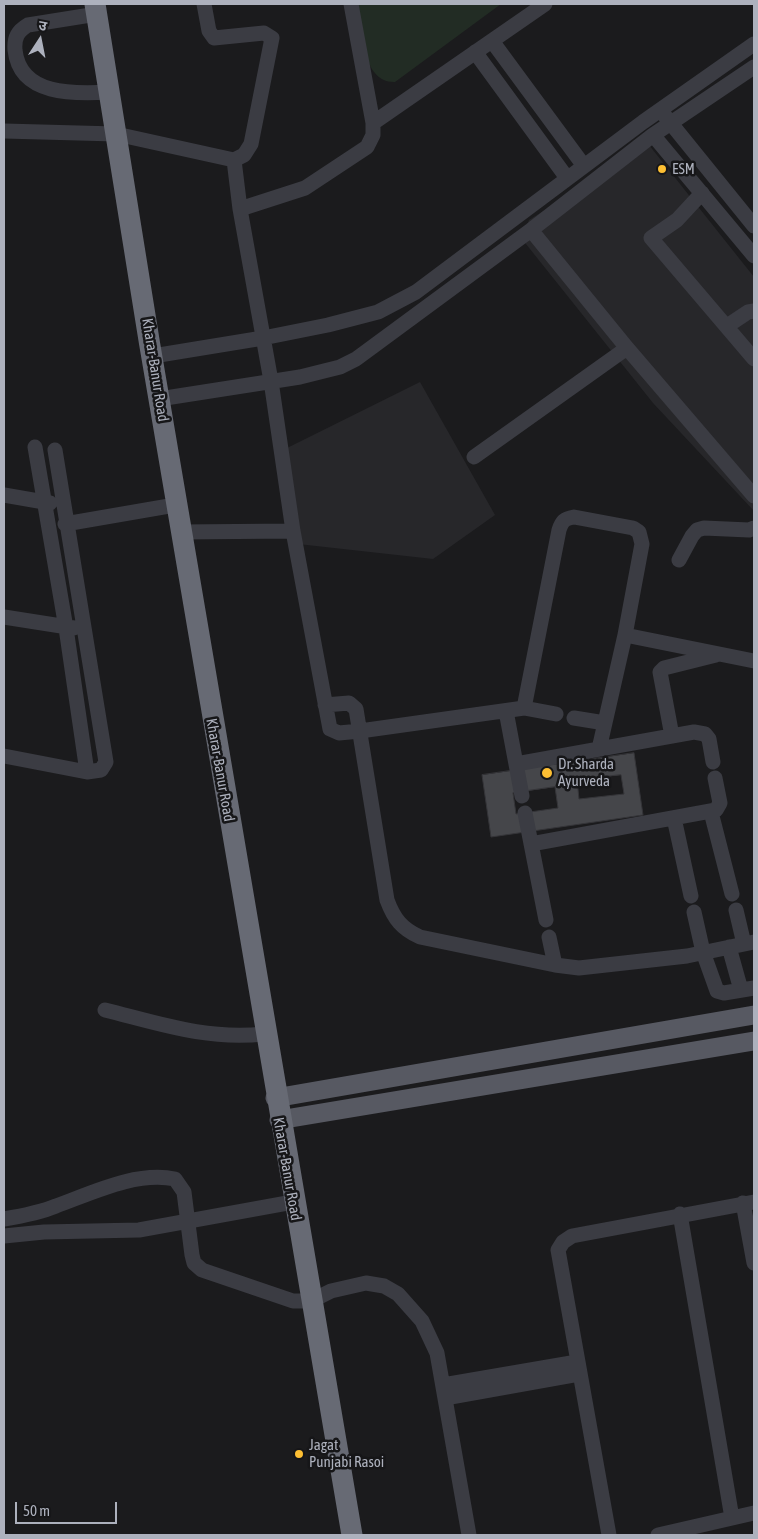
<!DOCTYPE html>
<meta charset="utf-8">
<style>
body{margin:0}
#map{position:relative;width:758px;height:1539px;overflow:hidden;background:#1b1b1d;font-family:"Asap Condensed","Noto Sans Devanagari",sans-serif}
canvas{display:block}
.frame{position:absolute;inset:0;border:5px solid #adb1bd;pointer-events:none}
.north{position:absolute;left:15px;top:15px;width:50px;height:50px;-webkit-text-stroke:4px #161618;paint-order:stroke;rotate:11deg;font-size:14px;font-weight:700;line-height:20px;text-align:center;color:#adb1bd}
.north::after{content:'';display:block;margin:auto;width:18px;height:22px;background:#adb1bd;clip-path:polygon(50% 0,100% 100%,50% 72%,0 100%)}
.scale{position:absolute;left:15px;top:1502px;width:102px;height:22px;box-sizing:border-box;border:2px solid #adb1bd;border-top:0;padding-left:6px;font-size:15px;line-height:18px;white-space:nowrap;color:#adb1bd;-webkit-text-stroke:4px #161618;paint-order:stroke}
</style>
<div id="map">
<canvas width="758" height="1539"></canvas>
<div class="frame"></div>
<div class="north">उ</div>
<div class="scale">50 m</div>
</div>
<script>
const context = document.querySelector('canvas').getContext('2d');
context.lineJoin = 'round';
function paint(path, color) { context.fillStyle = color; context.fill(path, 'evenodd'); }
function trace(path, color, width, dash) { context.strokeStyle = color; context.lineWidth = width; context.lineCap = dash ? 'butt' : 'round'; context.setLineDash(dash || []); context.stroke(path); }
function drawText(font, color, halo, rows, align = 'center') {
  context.font = font + ' "Asap Condensed",sans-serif'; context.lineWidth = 5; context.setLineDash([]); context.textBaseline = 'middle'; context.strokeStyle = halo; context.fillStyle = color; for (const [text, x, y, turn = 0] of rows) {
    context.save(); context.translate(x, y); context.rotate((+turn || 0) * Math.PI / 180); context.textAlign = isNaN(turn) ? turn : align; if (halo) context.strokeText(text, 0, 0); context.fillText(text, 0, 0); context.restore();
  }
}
paint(new Path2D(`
 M649 145 754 277V511L653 403 522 239 529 220Z
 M420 382 495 515 433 559 298 544 281 451Z`), '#27272a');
paint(new Path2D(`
 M356 4H501L395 82C362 83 361 29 356 4Z`), '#222c24');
const building = new Path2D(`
 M634 753 643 815 491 837 482 775ZM621 775 624 794 579 799 577 780ZM555 787 558 808 516 814 513 793Z`);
paint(building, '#45464a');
trace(building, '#353539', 1);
trace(new Path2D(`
 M204 4 209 31 214 38 264 33 272 38 251 144 244 155 234 160 240 209 271 381 293 531 330 729 339 733 360 731 524 708 559 530C562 521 564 519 574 517L633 528 639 532 642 544 625 635 754 661
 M97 14 28 25C18 31 14 37 15 50 20 96 74 94 109 92
 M492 41 584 166
 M475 52 567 178
 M665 116 754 226
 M373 123 545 4
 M4 131 116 134 234 160
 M653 135 754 256
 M702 193 677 220 651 238 754 359
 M240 209 305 188 367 147 373 135V123L351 4
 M727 326 748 312 754 311
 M627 348 754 496
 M153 356 263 338 328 325 378 312 416 292 643 122 754 44
 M159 399 300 377 340 367 356 359 531 230 653 135 754 67
 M35 447 66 628 87 772
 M474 457 627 348 531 230
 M4 495 50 503
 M65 524 175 505
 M180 532 293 531
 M679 560 692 536 697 530 704 528 749 530 754 528
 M4 617 74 628
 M325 705 349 703 356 709 387 900C394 919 402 929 420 937L555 965 579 968 687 956 754 942
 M524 708 556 714
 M506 711 522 796
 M574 718 605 723
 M672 736 660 672 664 668 716 655
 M599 749 625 635
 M4 756 87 772 101 770 106 762 55 450
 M516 764 694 732 705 734 709 739 713 762
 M711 812 732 894
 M525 813 546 920
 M674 818 691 896
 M531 844 716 810 720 803 715 778
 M736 910 744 944
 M694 912 703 952 717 991 724 993 754 988
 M549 937 555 965
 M729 947 741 990
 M105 1010C161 1024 206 1040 264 1034
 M743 1203 754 1263
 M680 1214 732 1518
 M4 1219C22 1216 39 1213 56 1206 92 1193 136 1171 175 1179L184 1192 192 1255 194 1263 202 1270 293 1301H311L331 1291 366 1283 384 1286 398 1294 422 1321 437 1353 469 1535
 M4 1236 44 1232 139 1230 293 1202
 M443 1385 577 1362
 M445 1398 579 1374
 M609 1535 558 1250 563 1242 572 1236 754 1202
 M658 1535 754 1513`), '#3b3c43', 15);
trace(new Path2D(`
 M275 1098 754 1015
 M279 1120 754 1041`), '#575962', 19);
trace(new Path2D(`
 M95 4C176 515 262 1025 352 1535`), '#676a74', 21);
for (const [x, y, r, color] of [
 [662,169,5,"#fdbf33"],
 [547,773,6,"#fdbf33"],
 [299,1454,5,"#fdbf33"]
]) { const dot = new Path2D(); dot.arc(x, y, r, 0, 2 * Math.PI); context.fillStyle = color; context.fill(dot); trace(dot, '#161618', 2); }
drawText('15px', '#adb1bd', '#161618', [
 ["ESM",672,169],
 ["Dr. Sharda",558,764],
 ["Ayurveda",558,781],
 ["Jagat",309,1445],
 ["Punjabi Rasoi",309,1462]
], 'left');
drawText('15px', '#adb1bd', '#161618', [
 ["Kharar-Banur Road",155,370,81],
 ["Kharar-Banur Road",220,770,80],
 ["Kharar-Banur Road",287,1169,80]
]);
</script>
